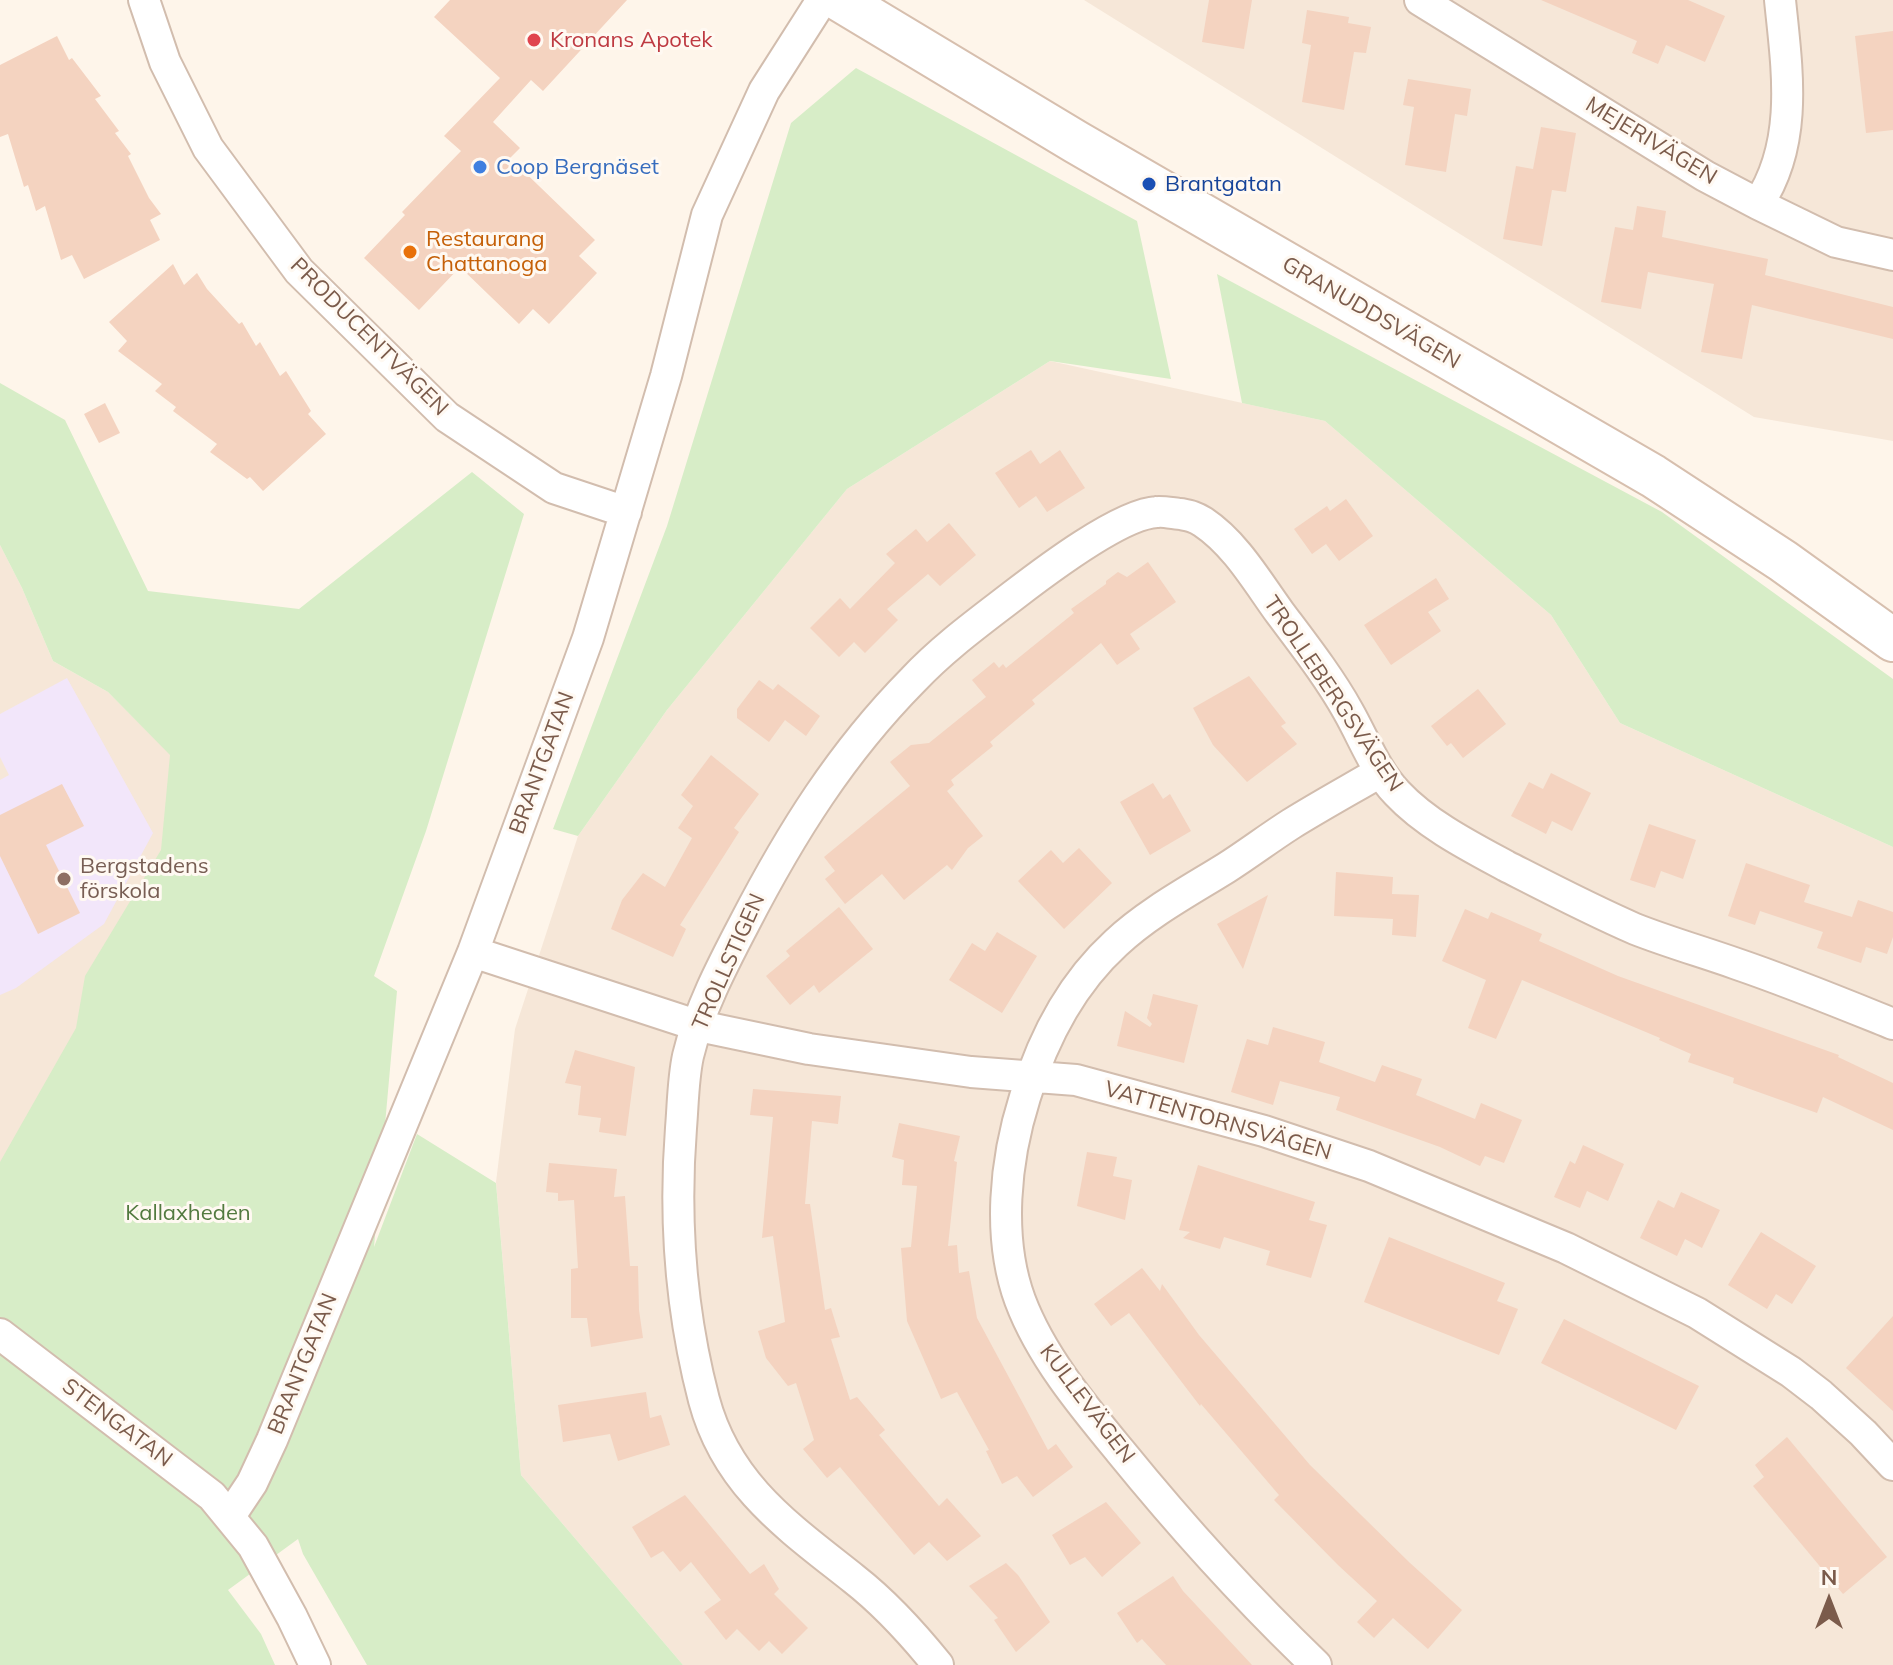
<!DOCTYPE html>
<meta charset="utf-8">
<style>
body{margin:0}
#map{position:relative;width:1893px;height:1665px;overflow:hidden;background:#fef5ea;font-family:Mulish,sans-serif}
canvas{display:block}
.north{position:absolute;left:1789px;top:1561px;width:80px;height:80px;-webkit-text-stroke:6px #fff9f2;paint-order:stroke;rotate:0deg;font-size:22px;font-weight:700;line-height:32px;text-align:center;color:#7b5b4b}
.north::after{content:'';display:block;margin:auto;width:28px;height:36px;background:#7b5b4b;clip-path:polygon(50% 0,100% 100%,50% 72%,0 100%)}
</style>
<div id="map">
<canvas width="1893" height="1665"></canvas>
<div class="north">N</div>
</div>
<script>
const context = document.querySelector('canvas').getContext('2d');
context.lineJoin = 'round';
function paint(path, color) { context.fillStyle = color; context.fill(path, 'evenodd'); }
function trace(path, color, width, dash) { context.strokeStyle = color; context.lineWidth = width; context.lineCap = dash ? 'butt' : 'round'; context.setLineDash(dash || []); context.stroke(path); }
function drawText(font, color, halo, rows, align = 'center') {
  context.font = font + ' Mulish,sans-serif'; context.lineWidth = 6; context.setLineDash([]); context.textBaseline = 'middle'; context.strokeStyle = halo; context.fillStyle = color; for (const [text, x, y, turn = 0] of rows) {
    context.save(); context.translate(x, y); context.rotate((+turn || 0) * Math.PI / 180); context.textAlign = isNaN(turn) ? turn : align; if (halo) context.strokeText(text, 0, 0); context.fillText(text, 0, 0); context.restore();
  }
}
paint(new Path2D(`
 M1084 0H1893V441L1754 417Z
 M1050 361 1325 421 1551 615 1620 723 1893 847V1665H683L521 1475 496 1182 515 1029 578 836 667 710 847 489Z
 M0 545 22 588 53 661 108 692 201 785 62 1110 0 1234Z`), '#f6e7d8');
paint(new Path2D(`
 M67 678 153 833 104 924 16 988 0 995V780L9 775 0 757V714Z`), '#f2e6fa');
paint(new Path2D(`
 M856 68 1137 221 1171 379 1050 361 847 489 667 710 578 836 553 829 667 526 791 123Z
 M1217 274 1662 512 1893 679V847L1620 723 1551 615 1325 421 1242 403Z
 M0 383 65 420 148 591 299 609 472 472 524 514 426 831 374 976 397 991 374 1247 417 1134 496 1183 521 1475 683 1665H367L303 1554 298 1539 228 1590 261 1634 275 1665H0V1162L76 1028 85 976 161 850 170 755 108 692 53 661 22 588 0 545Z`), '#d7edc7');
paint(new Path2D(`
 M450 0H627L543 91 531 80 493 122 520 148 510 158 595 240 579 256 597 273 549 324 533 309 519 324 460 267 419 310 364 258 405 215 402 212 461 151 444 136 500 78 434 17Z
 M1209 0H1252L1244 49 1202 42Z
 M1541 0H1688L1725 16 1705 62 1666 45 1658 64 1632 53 1637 41Z
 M1307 10 1349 17 1348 23 1371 27 1366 53 1354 52 1344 110 1302 102 1311 45 1302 43Z
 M1893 31V130L1866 133 1855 36Z
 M57 36 69 60 72 58 101 96 95 99 119 131 115 133 131 154 128 156 149 198 161 214 150 220 160 240 84 279 72 255 61 260 45 206 36 211 28 185 24 187 8 134 0 137V65Z
 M1408 79 1471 89 1467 116 1455 114 1446 172 1405 165 1414 107 1403 105Z
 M1541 127 1576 133 1566 192 1552 190 1542 246 1503 239 1516 166 1533 169Z
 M1637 206 1666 211 1662 237 1768 259 1765 275 1893 307V339L1752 305 1742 359 1701 352 1714 284 1648 272 1641 309 1601 302 1615 227 1633 230Z
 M173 264 184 285 197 273 207 289 239 324 242 322 256 346 260 342 280 376 286 371 311 411 308 414 326 434 263 491 250 477 247 479 210 452 217 444 173 411 176 407 155 391 162 384 118 351 127 341 109 322Z
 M105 403 120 433 99 443 84 414Z
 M1031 450 1040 464 1060 450 1085 488 1047 512 1036 496 1019 508 995 473Z
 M1346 499 1373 536 1339 561 1326 544 1312 554 1294 529 1327 506 1330 511Z
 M949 523 976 555 940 586 928 574 887 609 898 620 865 653 854 642 839 657 810 628 840 598 850 609 895 563 886 554 916 529 927 542Z
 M1148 562 1176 602 1130 634 1140 649 1117 665 1101 643 1032 700 1035 704 990 742 993 746 951 780 954 785 947 791 983 836 968 848 952 870 947 865 904 900 882 874 845 904 825 879 835 871 824 857 910 786 890 762 911 745 929 743 986 697 972 680 994 662 999 668 1003 664 1006 668 1074 613 1071 609 1106 584V581L1118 572 1127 577Z
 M1436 578 1449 599 1428 612 1441 631 1391 665 1364 625Z
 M1249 676 1286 723 1281 726 1297 744 1247 782 1213 745 1193 708Z
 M759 680 773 690 778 684 820 716 806 736 785 720 769 742 737 718V709Z
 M1478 689 1506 724 1463 758 1451 743 1447 746 1431 726Z
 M711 755 759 794 734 828 739 832 680 925 686 929 673 957 611 929 622 900 643 873 665 887 692 838 678 828 693 806 681 795Z
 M1551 773 1591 793 1572 831 1552 821 1546 834 1511 816 1529 782 1543 789Z
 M1153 783 1163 799 1170 794 1191 831 1150 855 1120 802Z
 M62 784 84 826 46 845 80 913 38 934 0 856V815Z
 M1649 824 1696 840 1683 879 1661 871 1655 888 1630 880Z
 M1079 848 1112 883 1064 929 1018 881 1051 850 1063 863Z
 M1746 863 1810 885 1804 902 1852 917 1858 900 1893 912V937L1887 954 1866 947 1861 963 1817 948 1823 932 1760 911 1755 925 1728 916Z
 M1336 872 1393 877 1392 894 1419 895 1416 937 1392 935 1393 919 1334 916Z
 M1268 895 1243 969 1217 924Z
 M839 907 873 949 819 993 814 985 790 1005 766 976 790 956 786 951Z
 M1465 909 1488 919 1491 912 1542 934 1539 941 1618 976 1839 1055 1838 1057 1893 1083V1130L1823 1097 1817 1113 1733 1083 1734 1078 1688 1062 1691 1054 1659 1040 1660 1038 1522 980 1496 1039 1468 1028 1486 980 1442 961Z
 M997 932 1037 956 1002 1013 949 980 972 943 985 951Z
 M1153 994 1198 1005 1184 1063 1117 1046 1125 1011 1150 1027 1152 1024 1147 1018Z
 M1273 1027 1325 1042 1319 1062 1375 1082 1382 1065 1422 1079 1416 1095 1475 1119 1481 1103 1522 1120 1504 1163 1485 1156 1480 1166 1440 1147 1336 1110 1340 1097 1280 1081 1273 1105 1231 1092 1247 1039 1268 1045Z
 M575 1050 635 1067 626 1136 599 1132 601 1118 578 1115 581 1086 565 1083Z
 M753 1089 841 1096 838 1124 812 1121 805 1204H810L825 1310 831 1308 840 1337 831 1339 850 1400 857 1397 885 1430 879 1435 939 1506 947 1498 981 1536 947 1561 929 1542 914 1555 840 1467 827 1478 803 1449 814 1440 796 1383 788 1386 766 1358 758 1331 785 1322 773 1236 762 1238 773 1117 750 1115Z
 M899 1123 960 1136 954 1161 957 1162 948 1246 957 1245 959 1273 969 1271 977 1318 1048 1450 1056 1444 1073 1467 1033 1497 1017 1476 1002 1484 986 1451 989 1450 957 1392 941 1399 907 1321 901 1248 911 1247 917 1186 902 1185 904 1160 892 1157Z
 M1583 1145 1624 1164 1608 1201 1587 1191 1580 1208 1554 1197 1570 1161 1575 1164Z
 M1087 1152 1117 1157 1113 1176 1132 1180 1125 1220 1077 1206Z
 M549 1163 617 1169 614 1197 625 1196 630 1266H638L639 1310 643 1338 591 1347 587 1318H571V1269L578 1268 574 1200 558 1201V1193L546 1192Z
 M1198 1165 1315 1202 1309 1220 1327 1225 1311 1278 1266 1265 1270 1251 1224 1237 1220 1249 1183 1238 1190 1232 1179 1230Z
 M1681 1192 1720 1210 1702 1248 1685 1239 1677 1256 1640 1238 1658 1200 1674 1208Z
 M1761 1232 1816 1266 1792 1304 1776 1294 1767 1309 1728 1285Z
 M1389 1237 1505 1283 1497 1301 1518 1309 1499 1355 1364 1302Z
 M1142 1268 1160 1291 1162 1284 1199 1335 1310 1465 1410 1563 1462 1610 1428 1649 1393 1618 1374 1638 1357 1622 1377 1601 1338 1565 1274 1500 1279 1495 1201 1404 1200 1406 1129 1313 1111 1326 1094 1304Z
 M1893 1316V1411L1846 1368Z
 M1564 1319 1699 1386 1676 1430 1541 1363Z
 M646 1392 650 1418 661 1415 670 1445 618 1461 610 1434 563 1442 558 1405Z
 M1787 1437 1887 1557 1843 1594 1753 1486 1764 1477 1755 1465Z
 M685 1495 750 1574 764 1564 779 1589 774 1594 808 1628 782 1654 769 1641 759 1651 737 1629 726 1640 704 1612 721 1600 691 1562 680 1572 663 1551 651 1558 632 1527Z
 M1106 1502 1141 1543 1102 1577 1085 1557 1070 1565 1052 1535Z
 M1006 1563 1018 1575 1050 1622 1016 1652 994 1620 998 1618 969 1586Z
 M1173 1576 1183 1591 1252 1665H1166L1142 1639 1137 1643 1117 1613Z`), '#f4d3c0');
const street = new Path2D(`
 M144 0 165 62 208 148 299 271 447 417 554 488 626 512
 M1420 0 1705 176 1758 204 1836 242 1893 255
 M1758 204C1799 143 1787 69 1780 0
 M473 952 699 1026 809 1049 971 1072 1076 1080 1264 1131 1369 1166 1566 1248 1697 1313 1791 1372 1821 1395 1863 1433 1893 1465
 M0 1334 212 1496 253 1546 292 1617 315 1665
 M230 1516 252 1483 272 1440 473 952 588 638 666 376 707 215 764 91 822 0
 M938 1665C913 1634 886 1604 854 1579 790 1528 727 1486 704 1400 681 1312 674 1218 681 1128 683 1104 683 1079 688 1056 699 1010 722 966 744 924 791 833 841 753 913 680 943 648 979 622 1014 595 1044 572 1120 514 1157 512 1162 511 1177 514 1181 514 1191 516 1195 517 1203 522 1236 544 1258 583 1280 613 1304 645 1329 677 1348 711 1364 739 1375 770 1397 793 1426 824 1469 846 1506 866 1549 888 1591 910 1635 929 1668 942 1703 952 1737 964 1790 982 1841 1003 1893 1024
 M1316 1665C1246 1598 1181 1526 1120 1451 1082 1405 1041 1356 1020 1300 997 1237 1005 1160 1025 1097 1043 1038 1070 985 1116 943 1148 913 1189 891 1226 868 1248 854 1269 838 1291 824 1320 806 1351 789 1380 772`);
const secondary = new Path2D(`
 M840 0 1076 142 1653 476 1783 561 1893 640`);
trace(street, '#d2bdae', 34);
trace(secondary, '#d7bfae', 46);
trace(street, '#fff', 30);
trace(secondary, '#fff', 42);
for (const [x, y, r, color] of [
 [534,40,8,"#e0444e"],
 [480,167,8,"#3f7fe0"],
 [1149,184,8,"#1a4fb4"],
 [410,252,8,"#e8710a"],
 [64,879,8,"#8d6e63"]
]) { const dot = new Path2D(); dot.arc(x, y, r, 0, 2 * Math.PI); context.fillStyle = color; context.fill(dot); trace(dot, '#fff9f2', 3); }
drawText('22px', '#be3a42', '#fff9f2', [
 ["Kronans Apotek",550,40]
], 'left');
drawText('22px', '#7b5b4b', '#fff9f2', [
 ["MEJERIVÄGEN",1651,141,31],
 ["GRANUDDSVÄGEN",1371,313,30],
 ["PRODUCENTVÄGEN",369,337,45],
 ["TROLLEBERGSVÄGEN",1333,694,56],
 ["BRANTGATAN",542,763,-70],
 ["TROLLSTIGEN",729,962,-66],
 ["VATTENTORNSVÄGEN",1218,1121,16],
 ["BRANTGATAN",303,1364,-68],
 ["KULLEVÄGEN",1087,1404,53],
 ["STENGATAN",117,1423,37]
]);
drawText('22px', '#366cbe', '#fff9f2', [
 ["Coop Bergnäset",496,167]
], 'left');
drawText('22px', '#164399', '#fff9f2', [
 ["Brantgatan",1165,184]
], 'left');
drawText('22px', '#c56008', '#fff9f2', [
 ["Restaurang",426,239],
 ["Chattanoga",426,264]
], 'left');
drawText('22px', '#785e54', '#fff9f2', [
 ["Bergstadens",80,866],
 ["förskola",80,891]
], 'left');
drawText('22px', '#527a3f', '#fff9f2', [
 ["Kallaxheden",188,1213]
]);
</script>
